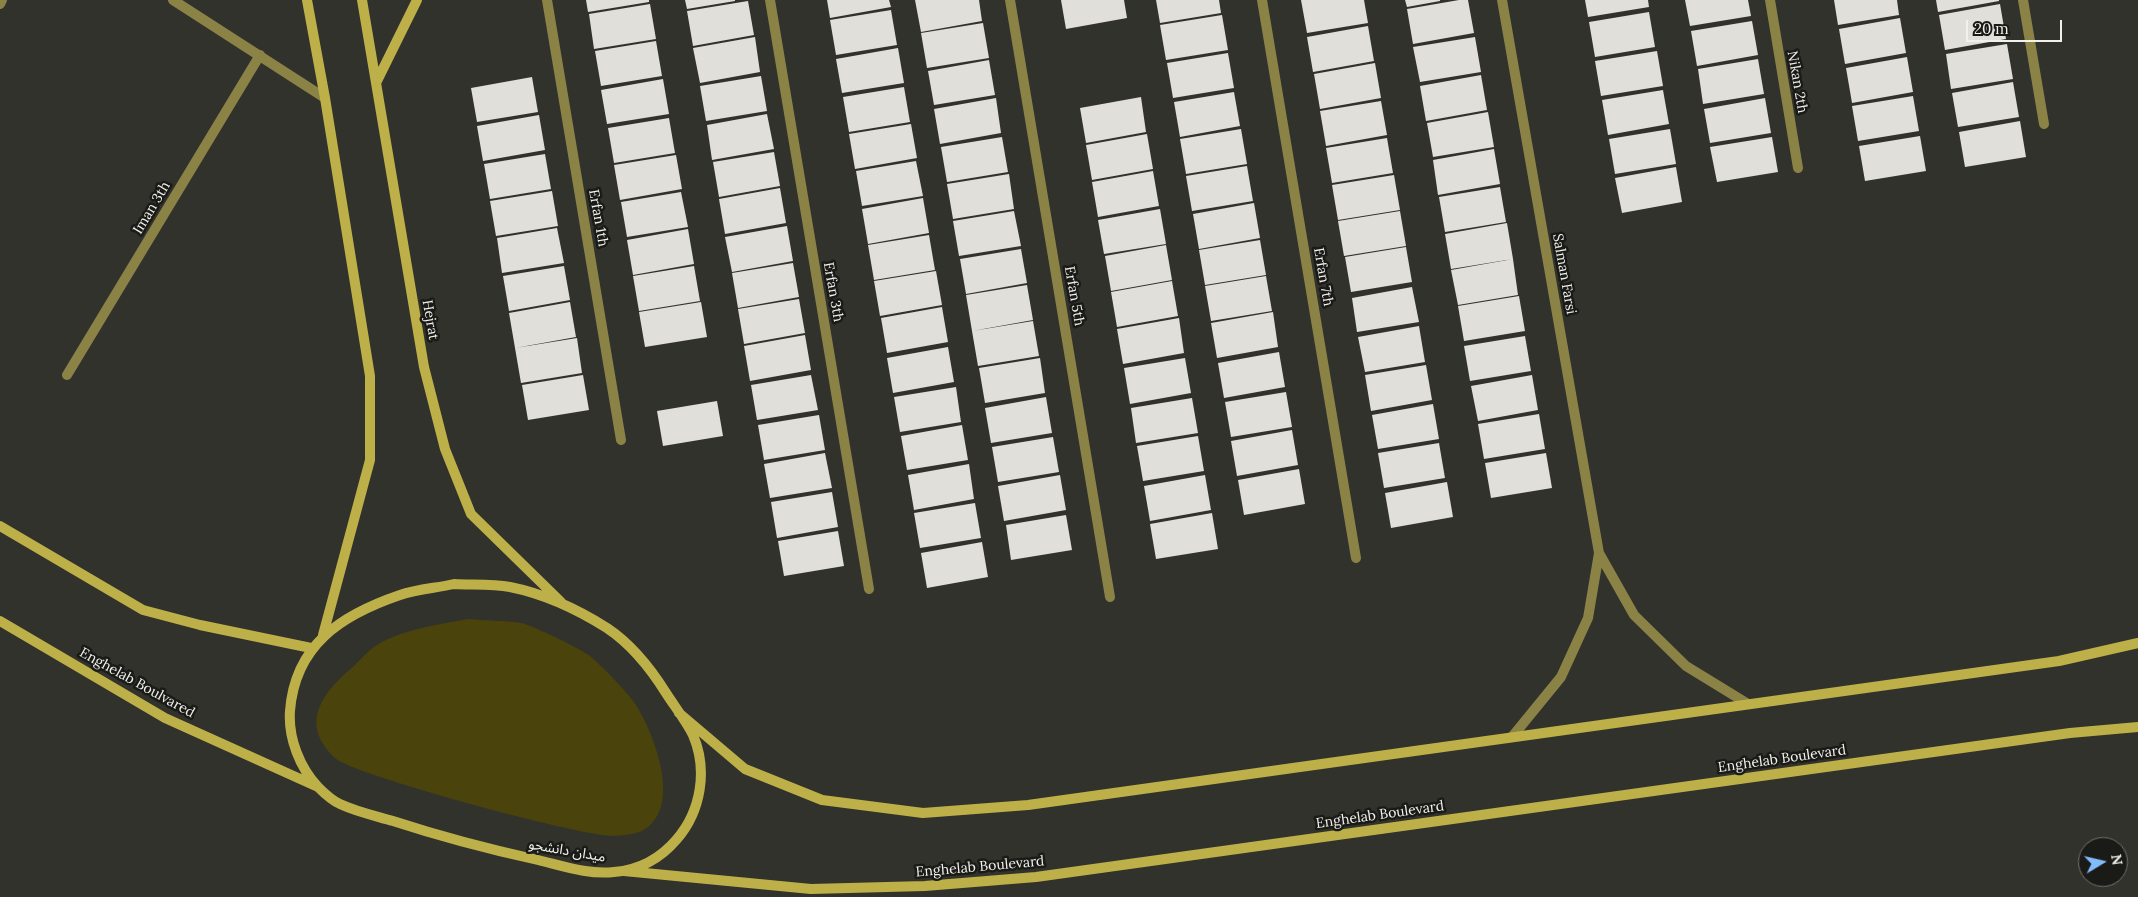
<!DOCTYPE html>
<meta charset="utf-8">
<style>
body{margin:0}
#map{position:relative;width:2138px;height:897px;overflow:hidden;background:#32322d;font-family:Lora,serif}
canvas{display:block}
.north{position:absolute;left:2078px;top:837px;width:50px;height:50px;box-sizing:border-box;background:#1a1a17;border:1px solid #70706d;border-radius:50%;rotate:81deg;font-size:14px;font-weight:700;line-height:20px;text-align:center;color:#f2f1ee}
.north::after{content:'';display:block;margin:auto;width:18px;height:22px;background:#83bcfb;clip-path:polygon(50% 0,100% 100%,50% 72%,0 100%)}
.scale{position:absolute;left:1966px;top:20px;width:96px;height:22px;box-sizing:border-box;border:2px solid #f2f1ee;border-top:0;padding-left:6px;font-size:15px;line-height:18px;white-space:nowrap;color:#f2f1ee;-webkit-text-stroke:4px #1a1a17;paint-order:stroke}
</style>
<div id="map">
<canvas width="2138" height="897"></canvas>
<div class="north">N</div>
<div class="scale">20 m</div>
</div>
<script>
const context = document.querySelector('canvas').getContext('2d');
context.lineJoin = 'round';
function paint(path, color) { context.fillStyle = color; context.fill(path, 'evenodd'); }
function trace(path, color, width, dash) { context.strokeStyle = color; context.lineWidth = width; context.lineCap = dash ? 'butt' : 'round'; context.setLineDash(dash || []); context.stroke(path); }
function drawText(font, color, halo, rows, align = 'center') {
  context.font = font + ' Lora,"Noto Sans Arabic",serif'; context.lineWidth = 5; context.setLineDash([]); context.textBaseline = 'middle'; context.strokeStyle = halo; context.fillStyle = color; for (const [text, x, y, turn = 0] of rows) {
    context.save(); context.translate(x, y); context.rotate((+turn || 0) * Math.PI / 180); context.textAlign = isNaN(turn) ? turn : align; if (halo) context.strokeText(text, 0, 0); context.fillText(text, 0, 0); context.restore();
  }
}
paint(new Path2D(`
 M468 619C485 621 504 620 521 623 532 625 581 649 590 656 601 665 629 694 636 705 653 732 678 796 652 823 643 834 628 835 615 836 586 838 353 775 335 758 298 723 323 692 354 666 361 659 369 650 377 645 400 630 441 624 468 619Z`), '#4a430c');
paint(new Path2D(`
 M586 0H649V2L588 12Z
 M685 0H735V1L687 9Z
 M827 0H889L891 7 830 18Z
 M915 0H979L982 21 921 32Z
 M1061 0H1124L1127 18 1066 29Z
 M1156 0H1219L1221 13 1160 23Z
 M1301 0H1364L1368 23 1307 33Z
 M1405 0H1440V1L1407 7Z
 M1459 0H1468L1474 33 1413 44 1407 9Z
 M1585 0H1648L1649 7 1588 17Z
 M1685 0H1748L1751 16 1690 26Z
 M1834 0H1897L1899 15 1838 25Z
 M1936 0H1999V1L1938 12Z
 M748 1 754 35 693 46 687 11Z
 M650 4 656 39 594 49 589 14Z
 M2000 4 2006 39 1945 50 1939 15Z
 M891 10 897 45 836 55 830 20Z
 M1649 12 1655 47 1595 57 1589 22Z
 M1222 15 1228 50 1166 60 1160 25Z
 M1900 18 1906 53 1845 64 1839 29Z
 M1752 21 1758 55 1697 66 1691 31Z
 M983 23 989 58 927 68 921 33Z
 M1368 26 1374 61 1313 72 1307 37Z
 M755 37 760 72 700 83 693 48Z
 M1475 37 1481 72 1420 82 1413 47Z
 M656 41 662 76 601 86 595 51Z
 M2007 44 2013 79 1951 89 1946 54Z
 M898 48 904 83 842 93 836 59Z
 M1657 51 1663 86 1601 96 1595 61Z
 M1228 53 1234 88 1173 98 1167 63Z
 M1907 57 1913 92 1852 103 1846 68Z
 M1758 59 1764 94 1703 104 1698 69Z
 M989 60 995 95 934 105 928 71Z
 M1375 63 1381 98 1320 109 1314 74Z
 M1481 75 1487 110 1426 121 1420 86Z
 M761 76 767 111 706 121 700 86Z
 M532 77 538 112 477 122 471 88Z
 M663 79 669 114 607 124 601 90Z
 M2013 82 2019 117 1958 127 1952 93Z
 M904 87 910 122 849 132 843 97Z
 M1663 90 1669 124 1608 135 1602 100Z
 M1234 92 1240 126 1180 137 1174 102Z
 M1913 96 1919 131 1858 141 1852 106Z
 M1141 97 1146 132 1086 143 1080 108Z
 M996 98 1001 133 940 144 934 109Z
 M1765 98 1771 133 1710 143 1704 109Z
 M1381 101 1387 135 1326 146 1320 111Z
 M1488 112 1494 147 1433 157 1427 123Z
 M767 114 774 149 712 160 707 125Z
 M539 115 545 150 483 161 477 126Z
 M669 118 675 153 614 163 608 128Z
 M2020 121 2026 157 1965 167 1959 132Z
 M911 124 917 158 855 169 849 134Z
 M1241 129 1247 164 1186 174 1180 139Z
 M1670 129 1676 164 1615 174 1609 139Z
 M1147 134 1153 169 1092 180 1086 145Z
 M1920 136 1926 171 1865 181 1859 146Z
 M1002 137 1008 172 947 182 941 147Z
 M1772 137 1778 172 1717 182 1710 147Z
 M1387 138 1393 173 1332 183 1326 148Z
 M1494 149 1500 184 1438 195 1433 160Z
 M774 152 780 186 719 197 713 162Z
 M545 154 551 189 490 199 484 164Z
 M676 155 682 189 620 200 614 165Z
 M916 161 923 196 862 206 856 171Z
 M1247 166 1253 201 1192 211 1186 176Z
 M1676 167 1682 202 1622 213 1615 178Z
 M1153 171 1159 206 1098 217 1092 182Z
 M1009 174 1014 209 953 219 947 184Z
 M1394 175 1400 210 1338 220 1332 185Z
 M1500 187 1506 222 1445 232 1439 197Z
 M780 188 786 223 725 234 719 199Z
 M552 191 558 226 496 236 490 201Z
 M681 192 688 227 627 237 621 202Z
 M923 198 929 233 868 244 862 209Z
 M1254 203 1260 238 1199 249 1193 214Z
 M1160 209 1166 244 1104 254 1098 220Z
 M1014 211 1021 246 959 256 953 221Z
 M1400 211 1406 246 1344 256 1338 221Z
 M1507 223 1513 259 1451 269 1445 234Z
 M787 226 793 261 732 272 725 237Z
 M557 228 564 263 502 273 497 238Z
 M688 229 694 264 633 275 627 240Z
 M929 235 935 270 874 280 868 245Z
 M1260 240 1266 275 1205 285 1199 250Z
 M1166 245 1172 280 1111 291 1105 256Z
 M1406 247 1412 282 1351 292 1345 257Z
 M1021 249 1027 283 966 294 960 259Z
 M1513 259 1518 295 1458 305 1451 270Z
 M793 263 799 297 738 308 732 273Z
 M564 266 570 300 509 311 503 276Z
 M694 266 700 301 639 311 633 276Z
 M936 271 942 305 880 316 874 281Z
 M1266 276 1272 311 1211 321 1205 286Z
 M1172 281 1178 316 1117 327 1111 292Z
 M1027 285 1033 320 972 331 966 295Z
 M1412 287 1419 322 1357 332 1352 298Z
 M1519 296 1525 331 1464 341 1458 306Z
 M799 299 805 333 744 344 738 309Z
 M570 302 576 337 515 348 509 313Z
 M701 302 707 337 645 347 639 312Z
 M942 307 948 342 887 353 881 318Z
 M1273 312 1278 347 1217 358 1211 323Z
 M1179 318 1184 353 1123 364 1117 329Z
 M1033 321 1039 356 978 366 972 331Z
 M1419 326 1425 362 1365 372 1358 337Z
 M805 335 811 370 750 381 744 346Z
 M1525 336 1531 371 1470 381 1464 346Z
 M577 338 582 373 521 383 515 348Z
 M948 347 954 382 893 393 887 358Z
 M1279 352 1285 387 1224 398 1218 363Z
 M1040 358 1045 393 985 403 979 368Z
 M1185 358 1191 393 1130 404 1124 368Z
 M1426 365 1432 400 1371 411 1365 375Z
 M583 375 589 410 528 420 522 385Z
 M811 375 818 410 757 420 751 385Z
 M1532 375 1538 410 1478 421 1471 386Z
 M956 387 961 422 900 432 894 397Z
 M1286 392 1292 427 1231 437 1225 402Z
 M1046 397 1052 433 991 443 985 408Z
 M1192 398 1198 433 1136 443 1131 408Z
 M717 401 723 436 663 446 657 411Z
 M1433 404 1439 439 1378 449 1372 415Z
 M1539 414 1545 449 1484 459 1478 424Z
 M819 415 825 450 764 460 758 425Z
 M962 425 968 460 907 470 901 436Z
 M1292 430 1298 465 1237 476 1231 441Z
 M1198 436 1204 471 1143 481 1137 446Z
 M1053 437 1059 472 998 482 992 447Z
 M1439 443 1445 478 1384 488 1378 453Z
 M825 453 832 488 770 498 764 464Z
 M1546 453 1552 488 1491 498 1485 463Z
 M969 464 974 499 914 510 908 475Z
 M1299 469 1305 504 1244 515 1238 480Z
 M1060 475 1066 510 1004 521 998 486Z
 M1205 475 1211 510 1150 521 1144 486Z
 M1447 482 1453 517 1391 528 1385 493Z
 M832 492 838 527 777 538 771 502Z
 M975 503 981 538 920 548 914 513Z
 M1212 513 1218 549 1156 559 1150 524Z
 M1066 515 1072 550 1011 560 1006 525Z
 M838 531 844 566 784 576 778 541Z
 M982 542 988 577 927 588 921 553Z`), '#e0dfd9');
trace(new Path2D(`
 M547 0 621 440
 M770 0 869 589
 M1010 0 1110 597
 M1262 0 1356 558
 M1770 0 1798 168
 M2023 0 2044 124
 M0 4 2 0
 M67 375 260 55`), '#8b8346', 10);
trace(new Path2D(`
 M173 0 325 98
 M1502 0 1599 553 1634 615 1686 666 1748 704
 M1512 737 1561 677 1588 618 1599 553`), '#8b8346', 10);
trace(new Path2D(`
 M307 0 325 98 370 376V460L323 635
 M362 0 424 367 445 449 471 514 561 602
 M376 83 417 0
 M0 526 143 610 200 625 311 648
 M454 584C472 585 492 584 510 587 545 594 577 609 607 628 631 644 651 669 666 693 675 707 686 721 693 735 708 770 701 811 677 839 661 858 639 870 614 872 589 875 563 866 538 860 488 849 442 837 393 821 376 816 357 812 340 804 333 801 324 793 318 787 300 768 288 738 290 711 295 645 341 615 400 595 417 589 437 588 454 584Z
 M0 621 165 718 318 787
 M679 713 745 769 822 800 923 813 1028 805 2059 661 2138 643
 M624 871 811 889 925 886 1036 877 2070 733 2138 727`), '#beb049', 10);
drawText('14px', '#f2f1ee', '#1a1a17', [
 ["Nikan 2th",1797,82,80],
 ["Iman 3th",152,208,-59],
 ["Erfan 1th",598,218,80],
 ["Salman Farsi",1564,274,80],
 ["Erfan 7th",1323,277,80],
 ["Erfan 3th",833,292,80],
 ["Erfan 5th",1074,296,80],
 ["Hejrat",430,320,80],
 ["Enghelab Boulvared",137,683,29],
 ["Enghelab Boulevard",1782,759,-8],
 ["Enghelab Boulevard",1380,815,-8],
 ["میدان دانشجو",567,851,10],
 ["Enghelab Boulevard",980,867,-5]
]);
</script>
